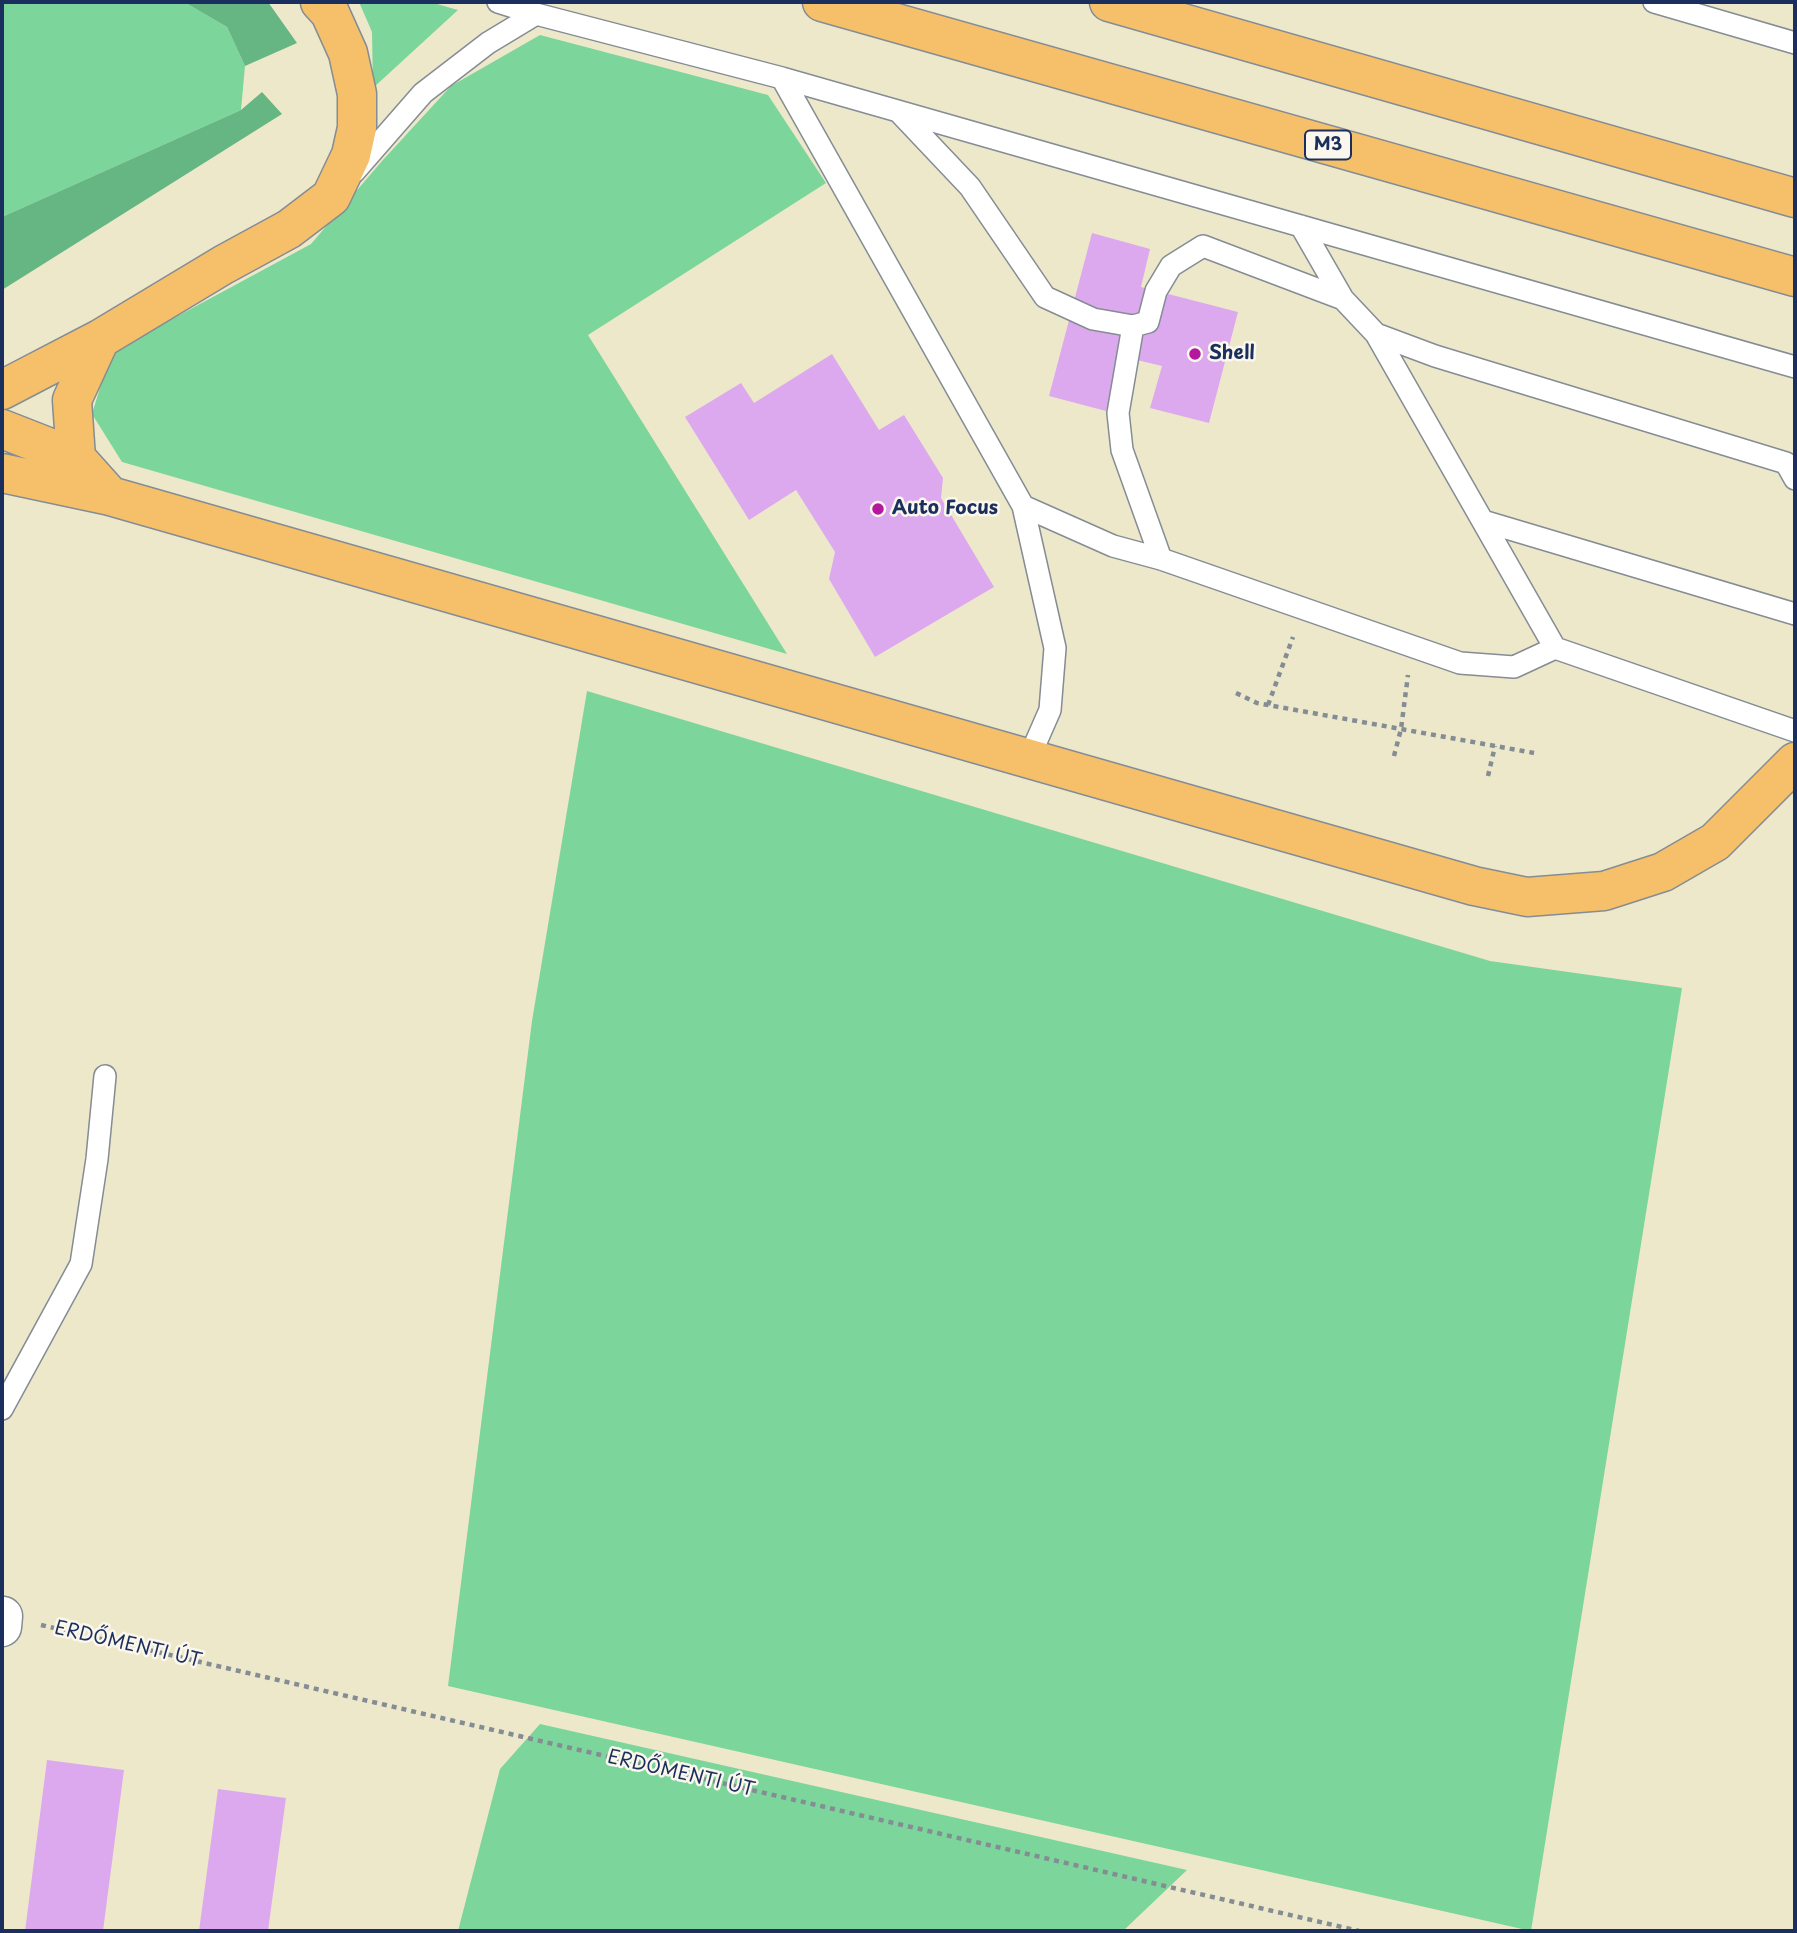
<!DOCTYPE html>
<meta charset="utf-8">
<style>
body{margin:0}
#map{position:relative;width:1797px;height:1933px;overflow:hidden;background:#eee8cb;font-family:"Playpen Sans",sans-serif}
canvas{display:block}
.frame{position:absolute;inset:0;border:4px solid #1b2f5e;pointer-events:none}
</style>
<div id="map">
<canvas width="1797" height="1933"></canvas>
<div class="frame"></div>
</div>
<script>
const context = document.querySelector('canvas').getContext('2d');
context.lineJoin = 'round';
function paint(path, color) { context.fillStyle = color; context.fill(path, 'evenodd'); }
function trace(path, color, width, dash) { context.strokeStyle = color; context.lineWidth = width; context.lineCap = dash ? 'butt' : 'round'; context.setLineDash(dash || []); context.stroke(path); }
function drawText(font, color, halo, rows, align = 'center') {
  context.font = font + ' "Playpen Sans",sans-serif'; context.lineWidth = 5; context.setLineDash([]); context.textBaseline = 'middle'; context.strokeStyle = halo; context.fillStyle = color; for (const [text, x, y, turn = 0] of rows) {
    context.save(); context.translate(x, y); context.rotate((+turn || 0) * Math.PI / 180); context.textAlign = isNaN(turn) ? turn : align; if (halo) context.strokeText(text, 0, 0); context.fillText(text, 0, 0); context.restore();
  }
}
paint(new Path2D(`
 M2 2H184L227 27 245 66 241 110 2 217Z
 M359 2H430L458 10 373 88 372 32Z
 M540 35 768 95 826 183 588 335 787 654 122 462 92 414 111 352 311 244 382 161 451 86Z
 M587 691 1490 961 1682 988 1531 1931 448 1686 532 1021Z
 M540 1724 1187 1870 1123 1931H458L500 1769Z`), '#7cd59b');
paint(new Path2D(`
 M184 2H268L297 43 245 66 227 27Z
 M262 92 282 114 2 290V217L241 110Z`), '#65b683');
paint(new Path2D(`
 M1092 233 1150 249 1141 287 1238 312 1209 423 1150 408 1162 366 1120 356 1106 411 1049 396Z
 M832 354 879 430 904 415 943 478 941 498 994 587 875 657 829 579 835 552 796 490 749 520 685 417 741 383 754 403Z
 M47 1760 124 1770 103 1931H25Z
 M218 1789 286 1798 268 1931H199Z`), '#dca9ef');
const lane = new Path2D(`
 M498 2 536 14 782 78 1795 367
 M1654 2 1795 43
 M782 78 1023 506 1113 546 1161 559 1460 663 1514 667 1555 648 1795 731
 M900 113 970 187 1045 297 1093 319 1133 326 1148 322 1156 291 1171 266 1203 246 1343 299
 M354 172 423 93 488 43 536 14
 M1301 226 1343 299 1376 334 1555 648
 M1133 326 1118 413 1122 450 1161 559
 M1376 334 1435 356 1786 463 1795 479
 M1023 506 1055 648 1050 710 1029 758
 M1483 521 1795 614
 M2 1409 81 1264 97 1159 105 1076`);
const street = new Path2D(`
 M2 1627 3 1616`);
const highway = new Path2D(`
 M822 2 1795 277
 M1109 2 1795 198
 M2 390 100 339 223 265 289 229 331 197 351 155 357 128V94L348 53 330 13 320 2
 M2 429 76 458 110 496
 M76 458 72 400 100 339
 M2 473 110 496 1474 886 1527 897 1604 891 1663 872 1715 842 1795 762`);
trace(lane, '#848c94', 24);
trace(street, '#848c94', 41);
trace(highway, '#848c94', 41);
trace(new Path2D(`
 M1236 693 1257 703 1534 753
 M1268 705 1293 637
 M1394 756 1401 729 1408 675
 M1488 776 1495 746
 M41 1625 1359 1931`), '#848c94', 4.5, [5, 5]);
trace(lane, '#fff', 21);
trace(street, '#fff', 38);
trace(highway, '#f6c06b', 38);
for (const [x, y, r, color] of [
 [1195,354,7,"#b5179e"],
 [878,509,7,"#b5179e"]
]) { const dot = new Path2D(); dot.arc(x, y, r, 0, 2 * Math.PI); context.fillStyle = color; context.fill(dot); trace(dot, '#fbf7ec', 2.5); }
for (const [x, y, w] of [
 [1328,145,46]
]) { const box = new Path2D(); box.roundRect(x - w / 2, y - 14.5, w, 29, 5); context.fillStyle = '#fbf7ec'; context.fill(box); trace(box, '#1b2f5e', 2); }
drawText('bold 18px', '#1b2f5e', null, [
 ["M3",1328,145]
]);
drawText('bold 19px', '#1b2f5e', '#fbf7ec', [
 ["Shell",1209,354],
 ["Auto Focus",892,509]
], 'left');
drawText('19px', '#1b2f5e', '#fbf7ec', [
 ["ERDŐMENTI ÚT",128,1645,13],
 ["ERDŐMENTI ÚT",681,1774,13]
]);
</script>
